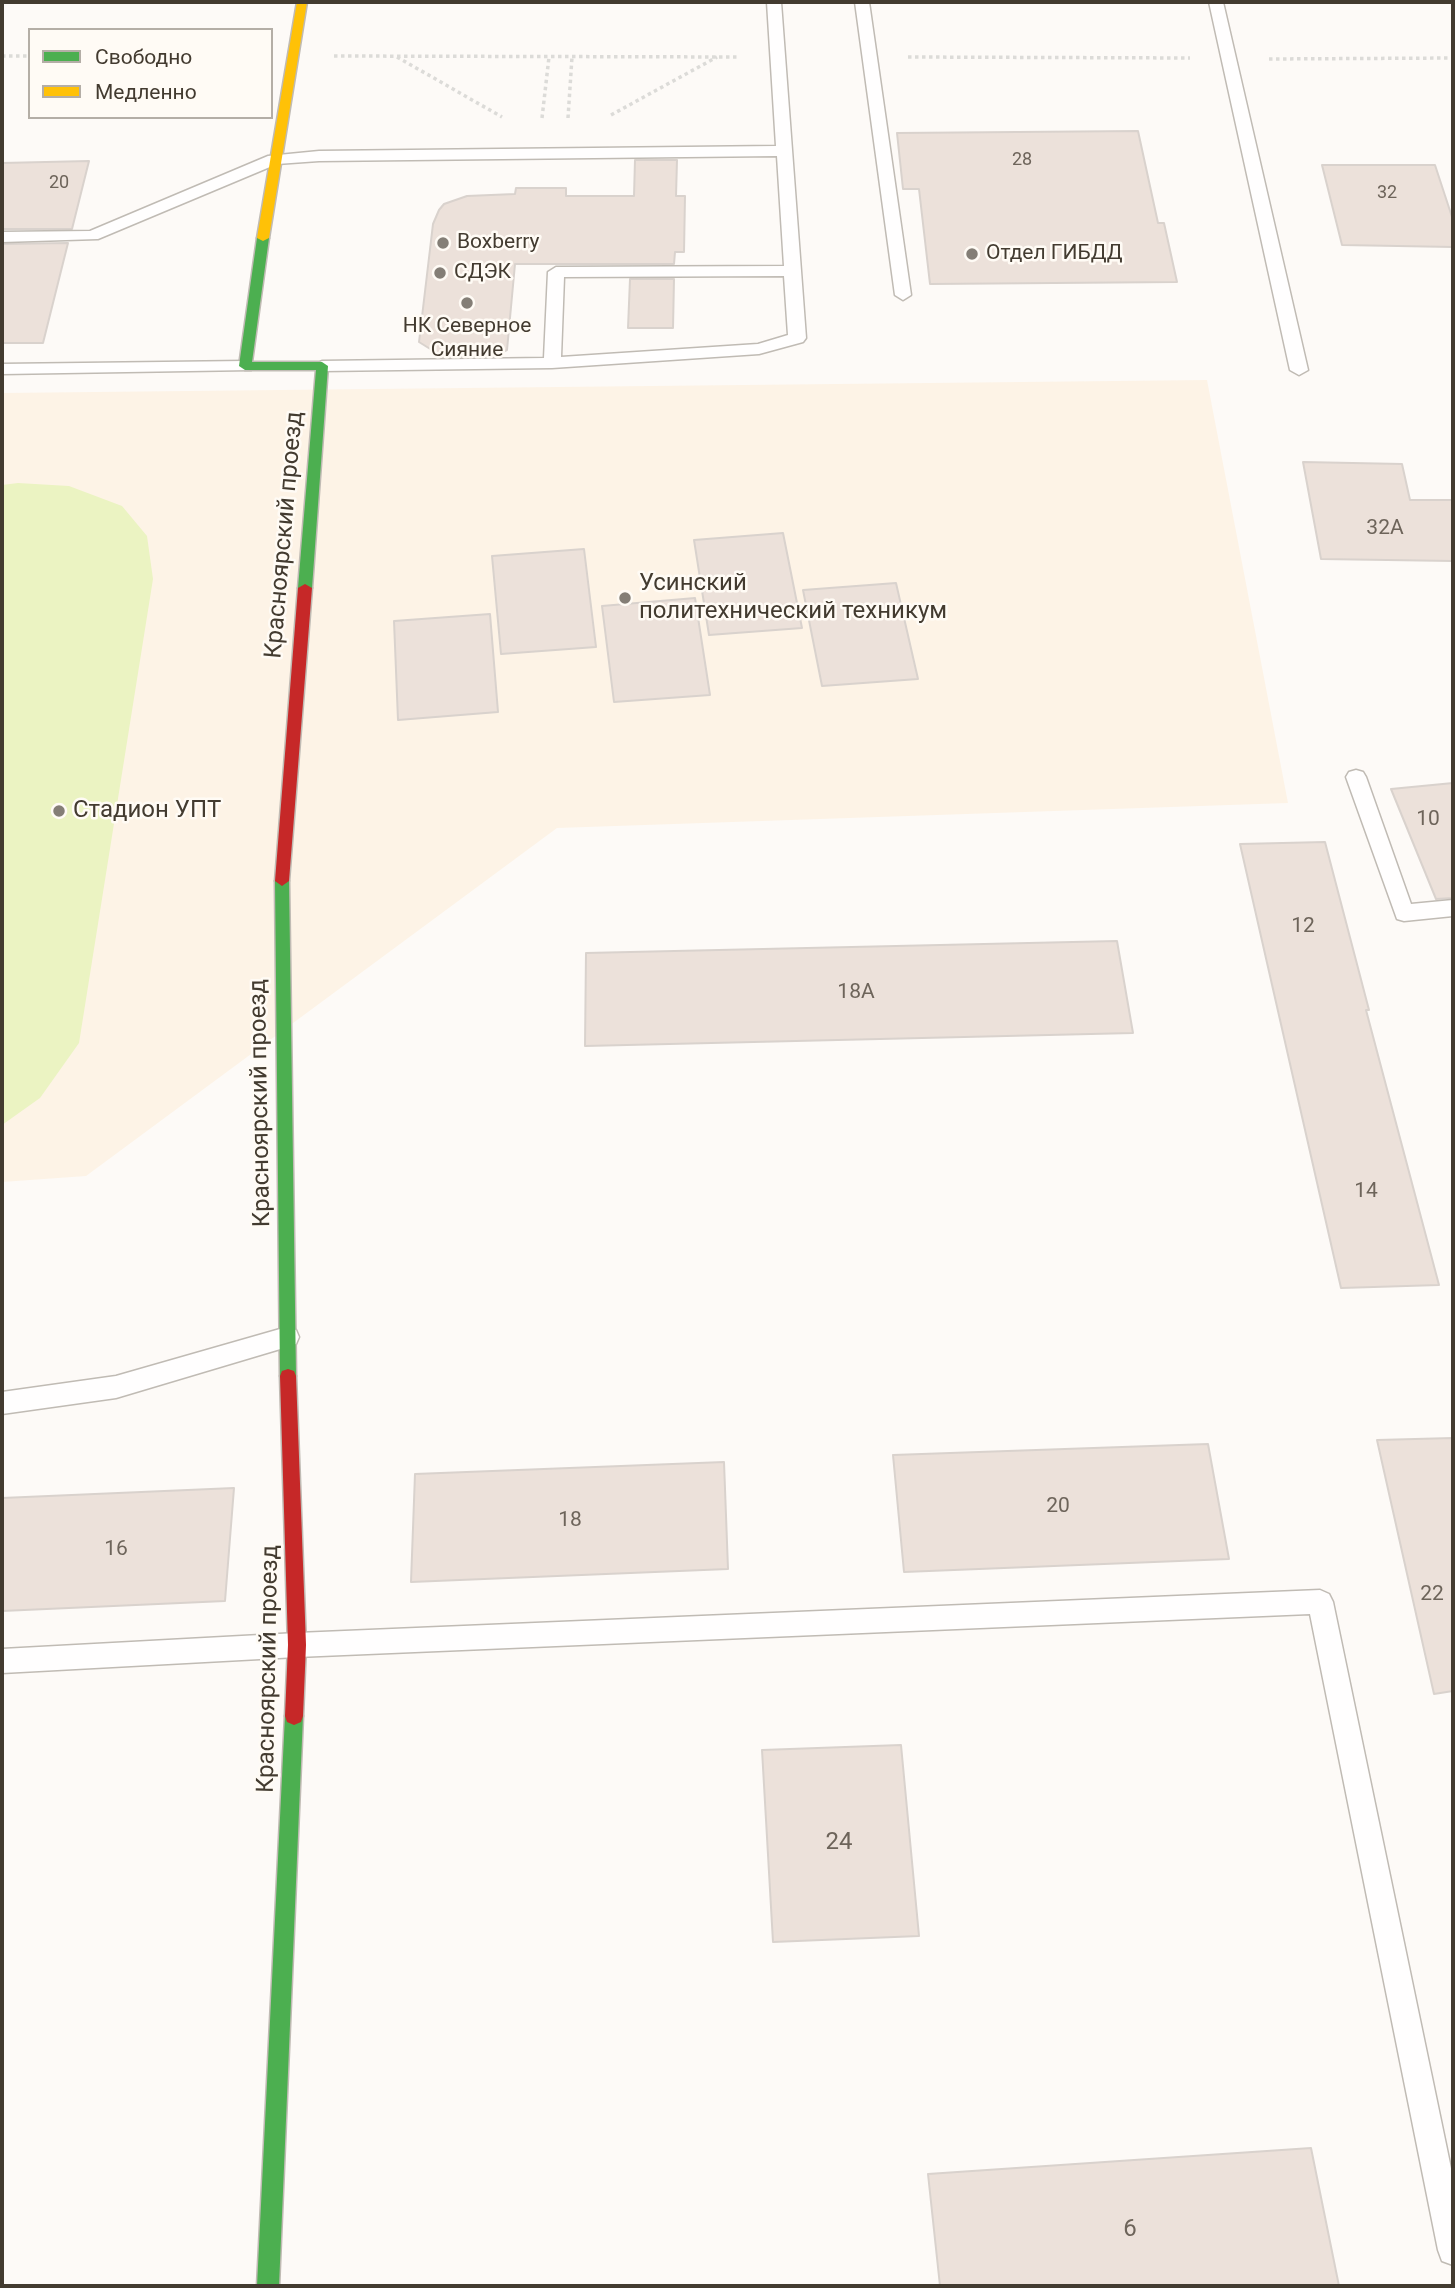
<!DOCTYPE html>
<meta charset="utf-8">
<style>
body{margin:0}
#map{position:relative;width:1455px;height:2288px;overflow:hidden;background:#fdfaf7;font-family:Roboto,sans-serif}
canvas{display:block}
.frame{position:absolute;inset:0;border:4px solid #433b30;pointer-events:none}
.legend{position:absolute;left:28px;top:28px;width:245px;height:91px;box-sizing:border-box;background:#fffbf5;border:2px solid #b4aea6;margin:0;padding:9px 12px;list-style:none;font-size:21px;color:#433b30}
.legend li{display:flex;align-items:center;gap:14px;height:35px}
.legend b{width:35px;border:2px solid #b4aea6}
</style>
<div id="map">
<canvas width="1455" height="2288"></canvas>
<div class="frame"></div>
<ul class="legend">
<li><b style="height:9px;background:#4caf50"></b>Свободно</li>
<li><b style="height:9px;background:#ffc107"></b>Медленно</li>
</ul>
</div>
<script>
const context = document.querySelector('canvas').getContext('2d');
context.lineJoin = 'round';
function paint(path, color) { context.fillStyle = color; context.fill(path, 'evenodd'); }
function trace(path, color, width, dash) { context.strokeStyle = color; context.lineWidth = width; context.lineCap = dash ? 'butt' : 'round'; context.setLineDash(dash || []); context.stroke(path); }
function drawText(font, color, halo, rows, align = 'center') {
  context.font = font + ' Roboto,sans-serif'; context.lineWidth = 5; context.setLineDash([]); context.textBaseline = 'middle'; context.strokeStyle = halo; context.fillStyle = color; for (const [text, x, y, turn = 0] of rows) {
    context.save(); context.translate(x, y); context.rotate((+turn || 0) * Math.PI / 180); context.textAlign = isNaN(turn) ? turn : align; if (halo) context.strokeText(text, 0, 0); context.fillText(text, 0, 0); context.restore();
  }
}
paint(new Path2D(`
 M1207 380 1288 803 557 828 86 1176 2 1182V393Z`), '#fdf3e6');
paint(new Path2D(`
 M18 483 69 486 122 506 147 536 153 579 79 1043 40 1098 2 1125V485Z`), '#ebf3c2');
const building = new Path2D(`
 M1138 131 1158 223H1164L1177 282 930 284 919 189H903L897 133Z
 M635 160H677L676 196H685L684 252H675L674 264H515L507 350 494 356 443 357 419 342 433 224 439 210 444 204 467 196 515 194 516 188H566V196H634Z
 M89 161 72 229H2V163Z
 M1322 165H1435L1453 220V247L1342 245Z
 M68 243 43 343H2V244Z
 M630 279H674L673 328H628Z
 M1303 462 1402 464 1410 500H1453V561L1321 559Z
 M783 533 802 628 709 635 694 540Z
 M584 549 596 647 501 654 492 556Z
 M896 583 918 679 822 686 803 590Z
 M695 598 710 695 614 702 602 606Z
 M490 614 498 712 398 720 394 621Z
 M1453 783V898L1436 899 1391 789Z
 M1325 842 1369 1010H1366L1439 1285 1341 1288 1240 844Z
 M1117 941 1133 1033 585 1046 586 953Z
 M1453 1438V1691L1434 1694 1377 1440Z
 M1208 1444 1229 1559 904 1572 893 1455Z
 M724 1462 728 1569 411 1582 415 1474Z
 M234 1488 225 1601 2 1611V1498Z
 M901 1745 919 1936 773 1942 762 1750Z
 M1311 2148 1339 2286H940L928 2174Z`);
paint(building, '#ece1da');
trace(building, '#d9d2cd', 2);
const lane = new Path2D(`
 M767 2H781L806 338 803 342 759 354 552 368 322 371 313 366 322 361 544 358 548 272 556 267 784 266 777 156 319 161 277 164 98 239 2 242V232L90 231 268 156 319 151 776 146ZM784 276 788 335 758 344 561 357 564 277Z
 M855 2H869L911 295 903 300 895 295Z
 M1209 2H1223L1308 370 1299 375 1290 370Z
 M245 361 251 362 254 366 251 370 2 374V364Z
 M1356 770 1363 772 1366 777 1411 904 1453 900V916L1404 921 1397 919 1346 777 1349 772Z
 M287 1327 296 1330 299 1337 296 1344 287 1347 116 1398 2 1414V1392L116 1376Z
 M1320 1590 1329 1594 1333 1602 1453 2178V2265L1442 2261 1438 2250 1310 1614 297 1657 2 1673V1649L297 1633Z`);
const fast = new Path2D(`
 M263 235 269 238 252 362H322L328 366 312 588 305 592 298 588 316 370H245L239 366 257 238Z
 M282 876 289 881 296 1376 294 1381 288 1383 282 1381 280 1376 275 881Z
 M294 1707 301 1710 303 1716 279 2286H257L285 1716 287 1710Z`);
const slow = new Path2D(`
 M297 2H307L269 238 263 241 257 238Z`);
const jam = new Path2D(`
 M305 584 312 588 289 881 282 886 275 881 298 588Z
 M288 1369 294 1371 296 1376 306 1645 303 1716 301 1722 294 1725 287 1722 285 1716 288 1645 280 1376 282 1371Z`);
trace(lane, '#c0bbb4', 3);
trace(fast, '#c0bbb4', 3);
trace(slow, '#c0bbb4', 3);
trace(jam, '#c0bbb4', 3);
trace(new Path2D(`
 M2 56H30
 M334 56 738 57
 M397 57 502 117
 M908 57 1190 58
 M1269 59 1453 58
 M611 115 717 57
 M542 118 549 57
 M568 118 572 57`), '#dcdbd8', 3.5, [3.5, 3.5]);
paint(lane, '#fffefe');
paint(fast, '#4caf50');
paint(slow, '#ffc107');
paint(jam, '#c62828');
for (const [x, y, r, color] of [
 [443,243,7,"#847e76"],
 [972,254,7,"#847e76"],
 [440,273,7,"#847e76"],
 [467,303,7,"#847e76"],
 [625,598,7,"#847e76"],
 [59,811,7,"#847e76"]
]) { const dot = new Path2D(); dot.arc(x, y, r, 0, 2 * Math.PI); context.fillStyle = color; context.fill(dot); trace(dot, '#fffbf5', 2.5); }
drawText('18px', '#6d645a', null, [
 ["28",1022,160],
 ["20",59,183],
 ["32",1387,193]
]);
drawText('21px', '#433b30', '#fffbf5', [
 ["Boxberry",457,243],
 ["Отдел ГИБДД",986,254],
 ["СДЭК",454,273],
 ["НК Северное",467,327,"center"],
 ["Сияние",467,351,"center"]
], 'left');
drawText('21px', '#6d645a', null, [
 ["32А",1385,529],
 ["10",1428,820],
 ["12",1303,927],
 ["18А",856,993],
 ["14",1366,1192],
 ["20",1058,1507],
 ["18",570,1521],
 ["16",116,1550],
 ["22",1432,1595]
]);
drawText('24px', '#433b30', '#fffbf5', [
 ["Красноярский проезд",285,535,-85],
 ["Красноярский проезд",261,1103,-91],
 ["Красноярский проезд",269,1669,-89]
]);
drawText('24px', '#433b30', '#fffbf5', [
 ["Усинский",639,584],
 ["политехнический техникум",639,612],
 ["Стадион УПТ",73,811]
], 'left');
drawText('24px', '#6d645a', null, [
 ["24",839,1843],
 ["6",1130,2230]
]);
</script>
